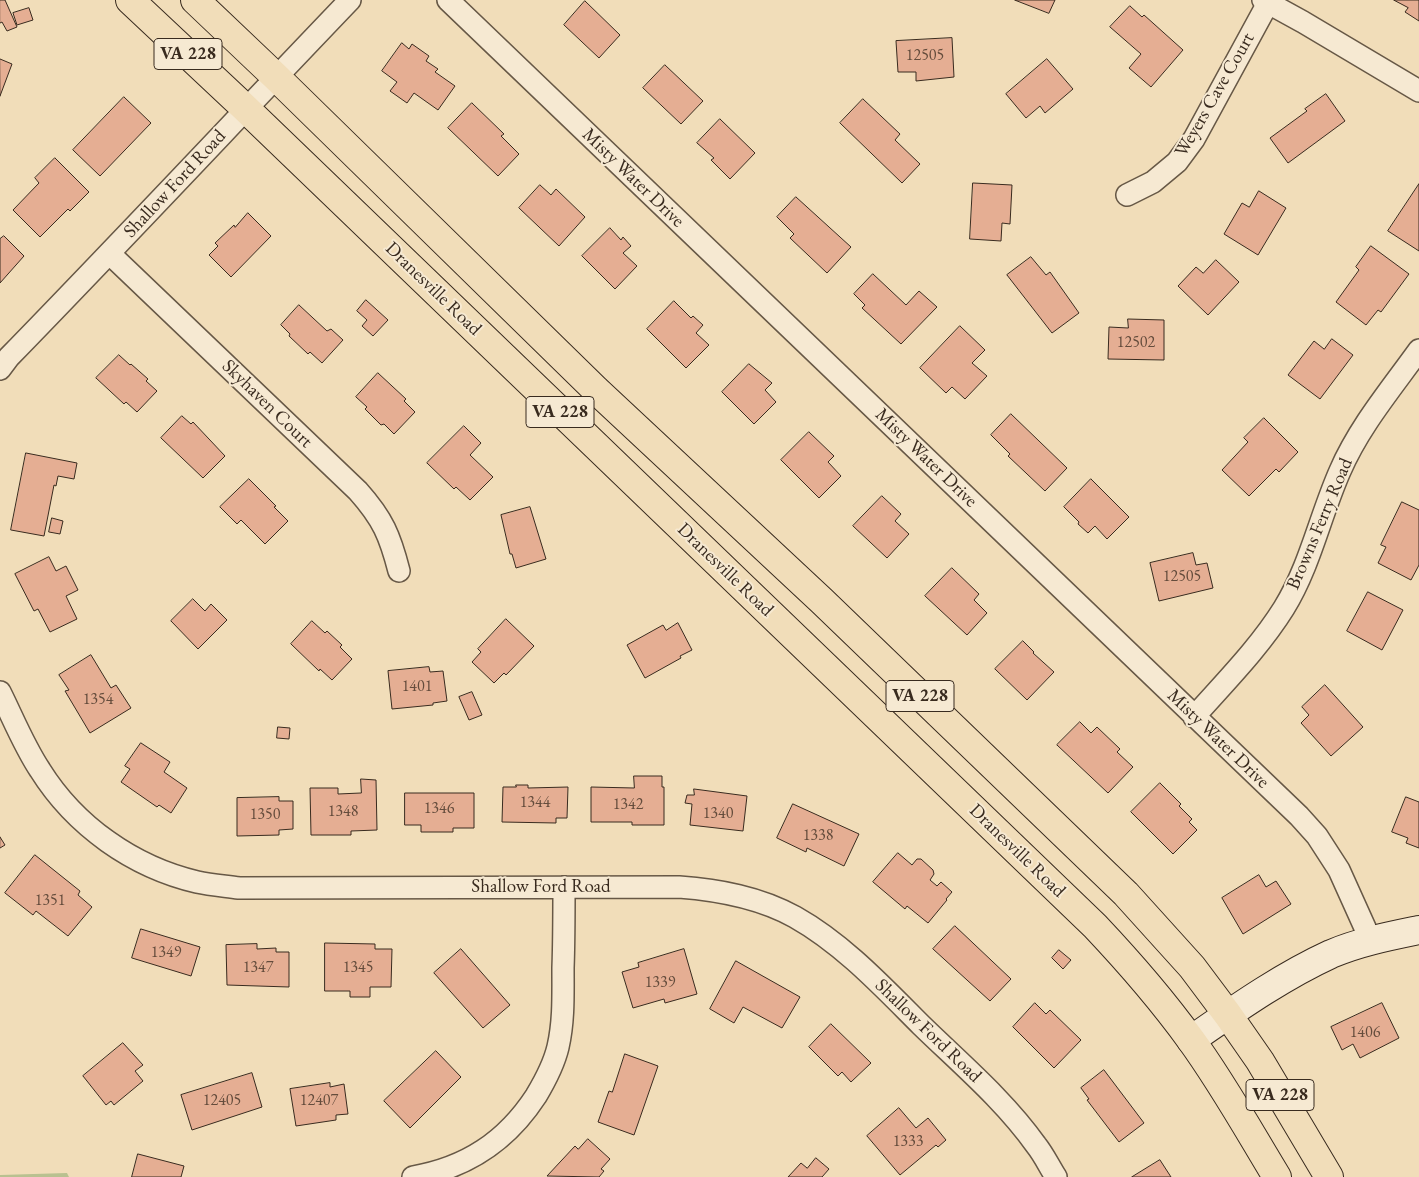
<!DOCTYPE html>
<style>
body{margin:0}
canvas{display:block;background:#f1ddb9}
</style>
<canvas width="1419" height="1177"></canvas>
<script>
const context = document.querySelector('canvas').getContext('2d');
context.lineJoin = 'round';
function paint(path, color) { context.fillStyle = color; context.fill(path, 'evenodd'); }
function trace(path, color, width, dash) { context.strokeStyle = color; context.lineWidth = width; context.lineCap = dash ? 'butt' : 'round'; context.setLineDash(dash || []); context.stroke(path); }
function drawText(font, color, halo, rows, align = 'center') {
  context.font = font + ' "EB Garamond",serif'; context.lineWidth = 4; context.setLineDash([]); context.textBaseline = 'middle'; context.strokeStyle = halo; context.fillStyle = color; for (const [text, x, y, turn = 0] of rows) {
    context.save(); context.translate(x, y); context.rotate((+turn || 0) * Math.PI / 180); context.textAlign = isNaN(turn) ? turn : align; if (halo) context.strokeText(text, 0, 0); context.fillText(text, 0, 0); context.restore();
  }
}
paint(new Path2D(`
 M67 1173 69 1177H0V1175Z`), '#b9c190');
const building = new Path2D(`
 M0 0H5L17 27 7 31 2 22 0 23Z
 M1015 0H1055L1049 13Z
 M1394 0H1419V21L1405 12 1408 8Z
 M585 1 620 35 599 58 564 25Z
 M1130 6 1142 17 1144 15 1183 50 1151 87 1129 68 1141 54 1110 27Z
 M29 8 33 20 17 25 13 13Z
 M952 38 954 77 916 81V72H898L896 41Z
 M402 43 409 49 412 44 429 56 426 61 438 69 435 72 455 86 438 110 414 93 407 103 390 91 397 82 382 71Z
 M0 59 12 64 0 96Z
 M1047 59 1073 89 1045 113 1040 106 1026 118 1006 94Z
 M665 65 703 101 681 124 643 88Z
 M1326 94 1345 121 1288 163 1270 138 1307 111 1305 109Z
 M124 97 151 123 100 176 73 150Z
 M863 99 900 134 895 140 920 164 902 183 840 123Z
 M472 103 504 134 501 136 519 154 498 176 448 128Z
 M720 119 755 153 730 179 711 160 714 158 697 143Z
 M55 158 89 192 70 211 68 209 40 237 13 210 39 183 35 178Z
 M973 183 1012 185 1010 224 1002 223 1001 241 970 239Z
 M1419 184V251L1388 231Z
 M540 185 551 195 556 189 585 217 559 246 519 208Z
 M1259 191 1286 208 1258 255 1224 234 1242 203 1249 207Z
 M796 197 851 247 827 273 790 238 794 234 777 217Z
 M248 213 271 236 231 277 209 255 218 246 215 243 234 225 235 227Z
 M610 228 621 240 623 237 631 246 623 253 637 266 615 289 582 256Z
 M4 236 24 256 0 283V239Z
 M1371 246 1409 274 1381 312 1378 310 1366 325 1336 302 1359 270 1356 267Z
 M1031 257 1046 275 1050 272 1079 313 1052 333 1007 275Z
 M1216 260 1239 282 1208 315 1178 286 1196 267 1203 273Z
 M873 274 906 305 919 291 937 307 901 344 862 308 865 305 854 294Z
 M366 300 388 320 373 336 362 326 367 320 357 311Z
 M674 301 691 318 693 316 703 325 696 333 709 345 686 368 647 329Z
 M299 305 327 331 331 329 343 340 322 363 310 352 308 354 289 336 290 334 281 325Z
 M1128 319 1164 320V360L1108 359 1109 327 1128 328Z
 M960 326 985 350 972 363 987 376 965 399 952 387 946 393 920 368Z
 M1332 339 1353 355 1320 399 1288 375 1314 341 1324 349Z
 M119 355 130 365 131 364 148 379 146 381 157 391 137 412 126 402 124 404 96 378Z
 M749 364 772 383 765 390 776 402 754 424 722 392Z
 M378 373 406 399 404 401 415 412 394 434 384 424 381 425 365 409 367 407 356 397Z
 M1011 414 1067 468 1045 491 1008 456 1010 454 991 435Z
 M182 416 191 424 193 422 225 456 203 478 161 438Z
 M1264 418 1298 452 1279 472 1276 469 1249 496 1222 470 1248 442 1244 438Z
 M464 426 481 443 470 455 493 477 470 500 456 487 454 489 427 463Z
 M809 432 834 456 828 462 841 476 819 498 781 460Z
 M26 453 77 463 74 479 58 476 56 486 54 485 44 536 11 530Z
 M249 479 276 506 274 507 288 521 265 544 241 520 237 524 220 507Z
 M1091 479 1129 517 1107 539 1095 526 1088 533 1078 524 1079 522 1064 507Z
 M882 496 901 514 895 521 909 534 887 558 853 526Z
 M1402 502 1419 510V565L1411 580 1378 563 1386 547 1381 545Z
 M530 507 546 559 516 568 512 554H510L501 515Z
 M52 518 63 521 60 534 49 532Z
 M1193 553 1196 565 1207 563 1213 588 1159 601 1150 563Z
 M49 557 56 571 66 566 78 590 66 596 77 619 50 632 38 609 34 611 15 574Z
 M952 568 979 594 974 600 987 613 967 635 925 596Z
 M1368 592 1403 610 1382 650 1347 631Z
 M193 599 205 611 211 604 227 620 198 649 171 621Z
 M506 619 534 646 506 675 504 673 494 683 472 662 481 652 478 649Z
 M312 621 325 633 327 631 342 645 340 647 352 659 332 680 320 669 319 671 291 644Z
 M678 623 692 650 680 656 681 658 645 678 627 645 663 625 666 630Z
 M1023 641 1034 652 1033 653 1054 672 1027 700 995 669Z
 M91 655 111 688 116 685 131 708 90 733 65 691 69 690 59 675Z
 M429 667 430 672 443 671 447 701 433 703V705L392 709 388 671Z
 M1325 685 1363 727 1331 756 1301 723 1309 715 1302 707Z
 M472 692 482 715 469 720 459 697Z
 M1080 722 1091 733 1097 727 1120 749 1117 752 1133 767 1108 793 1057 745Z
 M278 727 290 728 289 739 277 738Z
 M141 743 170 762 164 772 187 788 171 813 159 805 157 807 121 782 130 769 125 766Z
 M634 776H662V787H664V825H632V822H591V787L634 788Z
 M361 779 376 780 377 830 351 831V835H311L310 788H338V794L361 793Z
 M1160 783 1181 804 1179 806 1192 819 1189 822 1197 830 1173 854 1131 812Z
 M516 785H528V788L568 787 567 818H556V823L502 822 503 787H516Z
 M694 789 747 796 743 831 690 825 692 804 685 803 687 795H694Z
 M405 793H474V828H453V832H421V825H405Z
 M279 797V801H293V829L279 830V835L237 836V798Z
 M1406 797 1419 802V848L1406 843 1408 838 1392 832Z
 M793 804 859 834 844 866 807 848 806 852 777 838Z
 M0 837 5 845 0 848Z
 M898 853 912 865 917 859H921L933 870 934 874 930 880 937 886 941 882 952 892 946 899 947 900 928 923 907 906 905 909 873 882Z
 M35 855 80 891 78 895 92 907 68 936 36 911 33 915 5 893Z
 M1259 875 1266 887 1276 881 1291 904 1243 934 1222 898Z
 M955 926 1011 979 990 1001 933 949Z
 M141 929 200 947 191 976 132 958Z
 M325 943 375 944V949H392L391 987H370V997H350V991H325Z
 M257 944V949L276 948V952H289V987L227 985 226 945Z
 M461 949 510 1005 483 1028 434 973Z
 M684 949 697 994 665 1003 664 999 633 1008 622 972 639 967 638 963Z
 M1059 950 1071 960 1063 969 1052 958Z
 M736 961 800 997 782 1028 743 1007 734 1023 710 1009Z
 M1035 1003 1046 1014 1050 1010 1081 1040 1054 1068 1013 1027Z
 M1382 1003 1399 1038 1360 1058 1353 1044 1342 1050 1331 1027Z
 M831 1024 871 1063 851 1082 842 1072 838 1076 809 1047Z
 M123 1043 143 1065 135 1071 143 1081 114 1105 111 1101 106 1105 83 1076Z
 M436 1051 461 1077 410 1128 384 1101Z
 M625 1054 658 1066 634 1135 598 1122 609 1091 612 1092Z
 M1104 1070 1144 1123 1119 1142 1087 1100 1089 1099 1081 1088Z
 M252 1073 262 1107 192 1130 181 1095Z
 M330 1083V1087L344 1084 348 1114 336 1115V1120L296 1126 290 1089Z
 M899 1108 916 1128 928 1118 946 1140 938 1147 936 1145 900 1175 867 1136Z
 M588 1139 610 1159 601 1169 604 1171 599 1177 547 1176 575 1146 578 1149Z
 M138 1154 184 1166 181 1177H132Z
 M816 1158 829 1169 822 1177H788L801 1163 807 1168Z
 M1160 1160 1171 1177H1132Z`);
paint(building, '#e5ae93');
trace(building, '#392b1f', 1);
const street = new Path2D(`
 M448 0 1299 816 1317 836 1339 870 1371 941
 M1263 0 1303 22 1419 91
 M1127 195 1153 182 1177 162 1194 139 1268 3
 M110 254 358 491C383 519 390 536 399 571
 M0 369 9 357C124 239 236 119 350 0
 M0 692C13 718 24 746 40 770 75 826 133 867 197 882 211 885 225 886 239 888L679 887C719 890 759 897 795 917 843 944 882 986 921 1025 960 1063 1004 1100 1036 1145 1044 1155 1049 1166 1056 1177
 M1194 717C1225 682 1259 648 1284 608 1310 566 1320 516 1340 471 1359 427 1391 389 1419 350
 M413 1177C466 1168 506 1142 536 1096 545 1081 554 1064 558 1047 564 1021 563 994 563 968 564 941 564 914 564 887`);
const secondary = new Path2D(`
 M1191 1040C1236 1009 1281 977 1331 954 1359 942 1390 936 1419 930`);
const primary = new Path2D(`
 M130 0 245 108 1095 926C1129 962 1162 1000 1191 1040 1223 1084 1249 1131 1277 1177
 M195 0 276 77 596 390 822 601 1126 894 1192 967 1228 1015 1260 1061 1329 1177`);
trace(street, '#675846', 24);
trace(secondary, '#392b1f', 30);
trace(primary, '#392b1f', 30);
trace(street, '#f6e9d2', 21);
trace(secondary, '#f6e9d2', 28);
trace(primary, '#f1ddb9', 28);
drawText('16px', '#644c3c', null, [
 ["12505",925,56],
 ["12502",1136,343],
 ["12505",1182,577],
 ["1401",417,687],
 ["1354",98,700],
 ["1344",535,803],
 ["1342",628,805],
 ["1346",439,809],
 ["1348",343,812],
 ["1340",718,814],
 ["1350",265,815],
 ["1338",818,836],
 ["1351",50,901],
 ["1349",166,953],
 ["1347",258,968],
 ["1345",358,968],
 ["1339",660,983],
 ["1406",1365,1033],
 ["12405",222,1101],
 ["12407",319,1101],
 ["1333",908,1142]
]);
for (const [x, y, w] of [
 [188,54,68],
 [560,412,68],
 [920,696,68],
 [1280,1095,68]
]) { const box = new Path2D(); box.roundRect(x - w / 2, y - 15.5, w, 31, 4); context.fillStyle = '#f6e9d2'; context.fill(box); trace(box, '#392b1f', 1); }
drawText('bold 18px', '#392b1f', null, [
 ["VA 228",188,54],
 ["VA 228",560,412],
 ["VA 228",920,696],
 ["VA 228",1280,1095]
]);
drawText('19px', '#392b1f', '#f6e9d2', [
 ["Weyers Cave Court",1215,95,-60],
 ["Misty Water Drive",633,178,44],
 ["Shallow Ford Road",175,184,-47],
 ["Dranesville Road",433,289,44],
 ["Skyhaven Court",267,404,44],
 ["Misty Water Drive",926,458,44],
 ["Browns Ferry Road",1320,524,-67],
 ["Dranesville Road",725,570,44],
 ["Misty Water Drive",1218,739,44],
 ["Dranesville Road",1017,851,44],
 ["Shallow Ford Road",541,887],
 ["Shallow Ford Road",928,1031,44]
]);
</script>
